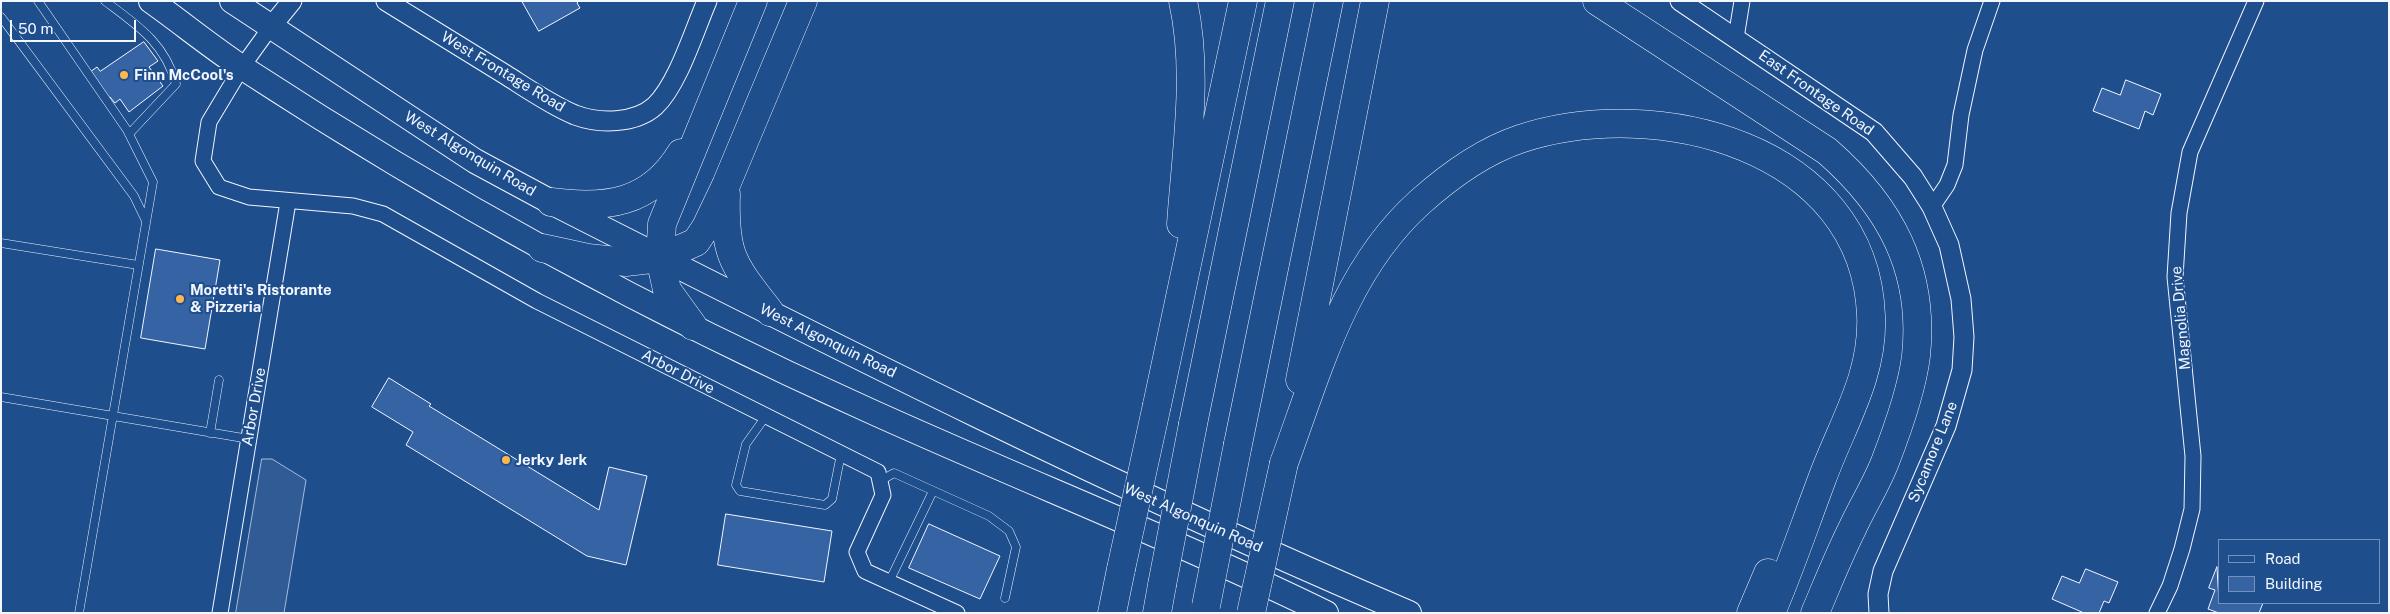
<!DOCTYPE html>
<style>
body{margin:0}
#map{position:relative;width:2390px;height:614px;overflow:hidden;background:#1f4e8c;font-family:"Public Sans",sans-serif}
canvas{display:block}
.frame{position:absolute;inset:0;border:2px solid #f2f6ff;pointer-events:none}
.legend{position:absolute;left:2218px;top:539px;width:162px;height:65px;box-sizing:border-box;background:#1f4e8c;border:1px solid #7391ba;margin:0;padding:6px 9px;list-style:none;font-size:15px;color:#f2f6ff}
.legend li{display:flex;align-items:center;gap:10px;height:25px}
.legend b{width:25px;border:1px solid #7391ba}
.scale{position:absolute;left:10px;top:20px;width:126px;height:22px;box-sizing:border-box;border:2px solid #f2f6ff;border-top:0;padding-left:6px;font-size:15px;line-height:18px;white-space:nowrap;color:#f2f6ff;-webkit-text-stroke:4px #1f4e8c;paint-order:stroke}
</style>
<div id="map">
<canvas width="2390" height="614"></canvas>
<div class="frame"></div>
<ul class="legend">
<li><b style="height:6px;background:#1f4e8c"></b>Road</li>
<li><b style="height:14px;background:#3563a3"></b>Building</li>
</ul>
<div class="scale">50 m</div>
</div>
<script>
const context = document.querySelector('canvas').getContext('2d');
context.lineJoin = 'round';
function paint(path, color) { context.fillStyle = color; context.fill(path, 'evenodd'); }
function trace(path, color, width, dash) { context.strokeStyle = color; context.lineWidth = width; context.lineCap = dash ? 'butt' : 'round'; context.setLineDash(dash || []); context.stroke(path); }
function drawText(font, color, halo, rows, align = 'center') {
  context.font = font + ' "Public Sans",sans-serif'; context.lineWidth = 4; context.setLineDash([]); context.textBaseline = 'middle'; context.strokeStyle = halo; context.fillStyle = color; for (const [text, x, y, turn = 0] of rows) {
    context.save(); context.translate(x, y); context.rotate((+turn || 0) * Math.PI / 180); context.textAlign = isNaN(turn) ? turn : align; if (halo) context.strokeText(text, 0, 0); context.fillText(text, 0, 0); context.restore();
  }
}
const parking = new Path2D(`
 M262 459H272L306 480 284 613H236Z`);
paint(parking, '#305b95');
trace(parking, '#a8bbd7', 1);
const building = new Path2D(`
 M522 1H579L577 3 580 8 539 31Z
 M144 42 158 61 149 67 163 86 129 112 120 99 115 103 110 97 108 98 90 72 97 67 100 71Z
 M2126 80 2161 94 2153 115 2145 111 2139 129 2093 111 2102 88 2120 95Z
 M156 249 220 260 205 349 141 338Z
 M389 378 431 404 429 406 599 510 609 467 647 476 626 565 587 556 406 445 413 432 372 407Z
 M726 514 832 531 824 582 718 565Z
 M929 524 1000 556 980 599 909 568Z
 M2217 567 2219 603H2263L2259 613H2219L2208 609 2215 590 2209 588Z
 M2086 569 2118 582 2109 603 2104 601 2099 613H2084L2052 599 2062 576 2079 583Z`);
paint(building, '#3563a3');
trace(building, '#f2f6ff', 1);
const service = new Path2D(`
 M38 1 127 130 153 182 79 613
 M105 1C137 25 165 43 176 84L129 134
 M1 17 134 196 146 221
 M1 243 138 265
 M1 397 249 439
 M766 416 746 444 736 485 740 491 825 505 832 499 841 454
 M210 433 219 380
 M880 481 894 473 989 516 1009 531 1016 547 1005 598
 M889 582 933 491`);
const minor = new Path2D(`
 M270 28 242 67 209 122 203 161 219 187 249 197 353 206 383 214 537 301 878 472 883 495 857 552 865 571 957 613
 M1736 38 1742 1
 M1932 207 1947 185 1955 165 1961 115 1975 50 1992 1
 M220 613 288 202
 M2157 613 2170 586 2182 549 2192 509 2193 456 2175 277 2179 213 2190 152 2256 1`);
const tertiary = new Path2D(`
 M386 1C426 26 466 50 506 75 528 89 551 105 575 115 599 124 635 124 655 106 678 84 694 31 707 1
 M1680 1 1874 132 1913 177 1932 207 1949 245 1961 299 1964 337 1962 370 1946 426 1883 571 1878 594 1879 613
 M270 28 292 1`);
const primary = new Path2D(`
 M151 1C182 23 211 47 243 68 442 198 651 313 868 410 1020 479 1176 540 1326 613
 M232 1 475 161 551 202C834 346 1117 489 1409 613`);
const motorway = new Path2D(`
 M1597 1 1827 151C1890 206 1925 270 1916 356 1912 389 1897 431 1885 462 1876 485 1862 507 1852 529 1838 557 1827 585 1815 613
 M726 194C724 256 733 264 770 312
 M551 202C606 209 650 204 681 153
 M1181 224C1186 151 1199 73 1183 1
 M542 248 588 258 626 262 660 258 696 242 706 227 726 185 803 1
 M693 326 667 290 660 258 662 224 753 1
 M1300 380 1375 1
 M1157 405 1243 1
 M1193 424 1280 1
 M1238 444 1329 1
 M1284 463C1318 371 1344 270 1420 202 1448 177 1484 151 1520 139 1656 94 1864 146 1871 315 1874 376 1842 424 1822 479 1805 524 1790 569 1771 613
 M1112 613 1121 569
 M1157 613 1162 585
 M1751 613 1768 573`);
trace(service, '#f2f6ff', 9);
trace(minor, '#f2f6ff', 17);
trace(tertiary, '#f2f6ff', 21);
trace(primary, '#f2f6ff', 26);
trace(motorway, '#f2f6ff', 29);
trace(service, '#1f4e8c', 8);
trace(minor, '#1f4e8c', 15);
trace(tertiary, '#1f4e8c', 19);
trace(primary, '#1f4e8c', 24);
trace(motorway, '#1f4e8c', 28);
const motorwayBridge = new Path2D(`
 M1121 569 1157 405
 M1162 585 1193 424
 M1206 606 1238 444
 M1251 613 1284 463`);
trace(motorwayBridge, '#f2f6ff', 29, []);
trace(motorwayBridge, '#1f4e8c', 28);
for (const [x, y, r, color] of [
 [124,75,5,"#ffb74d"],
 [180,299,5,"#ffb74d"],
 [506,460,5,"#ffb74d"]
]) { const dot = new Path2D(); dot.arc(x, y, r, 0, 2 * Math.PI); context.fillStyle = color; context.fill(dot); trace(dot, '#1f4e8c', 2); }
drawText('15px', '#f2f6ff', '#1f4e8c', [
 ["West Frontage Road",503,72,31],
 ["East Frontage Road",1816,93,35],
 ["West Algonquin Road",470,154,31],
 ["Magnolia Drive",2181,318,-95],
 ["West Algonquin Road",828,341,26],
 ["Arbor Drive",678,372,27],
 ["Arbor Drive",254,407,-80],
 ["Sycamore Lane",1933,452,-68],
 ["West Algonquin Road",1193,518,24]
]);
drawText('bold 15px', '#f2f6ff', '#1f4e8c', [
 ["Finn McCool's",134,75],
 ["Moretti's Ristorante",190,290],
 ["& Pizzeria",190,307],
 ["Jerky Jerk",516,460]
], 'left');
</script>
